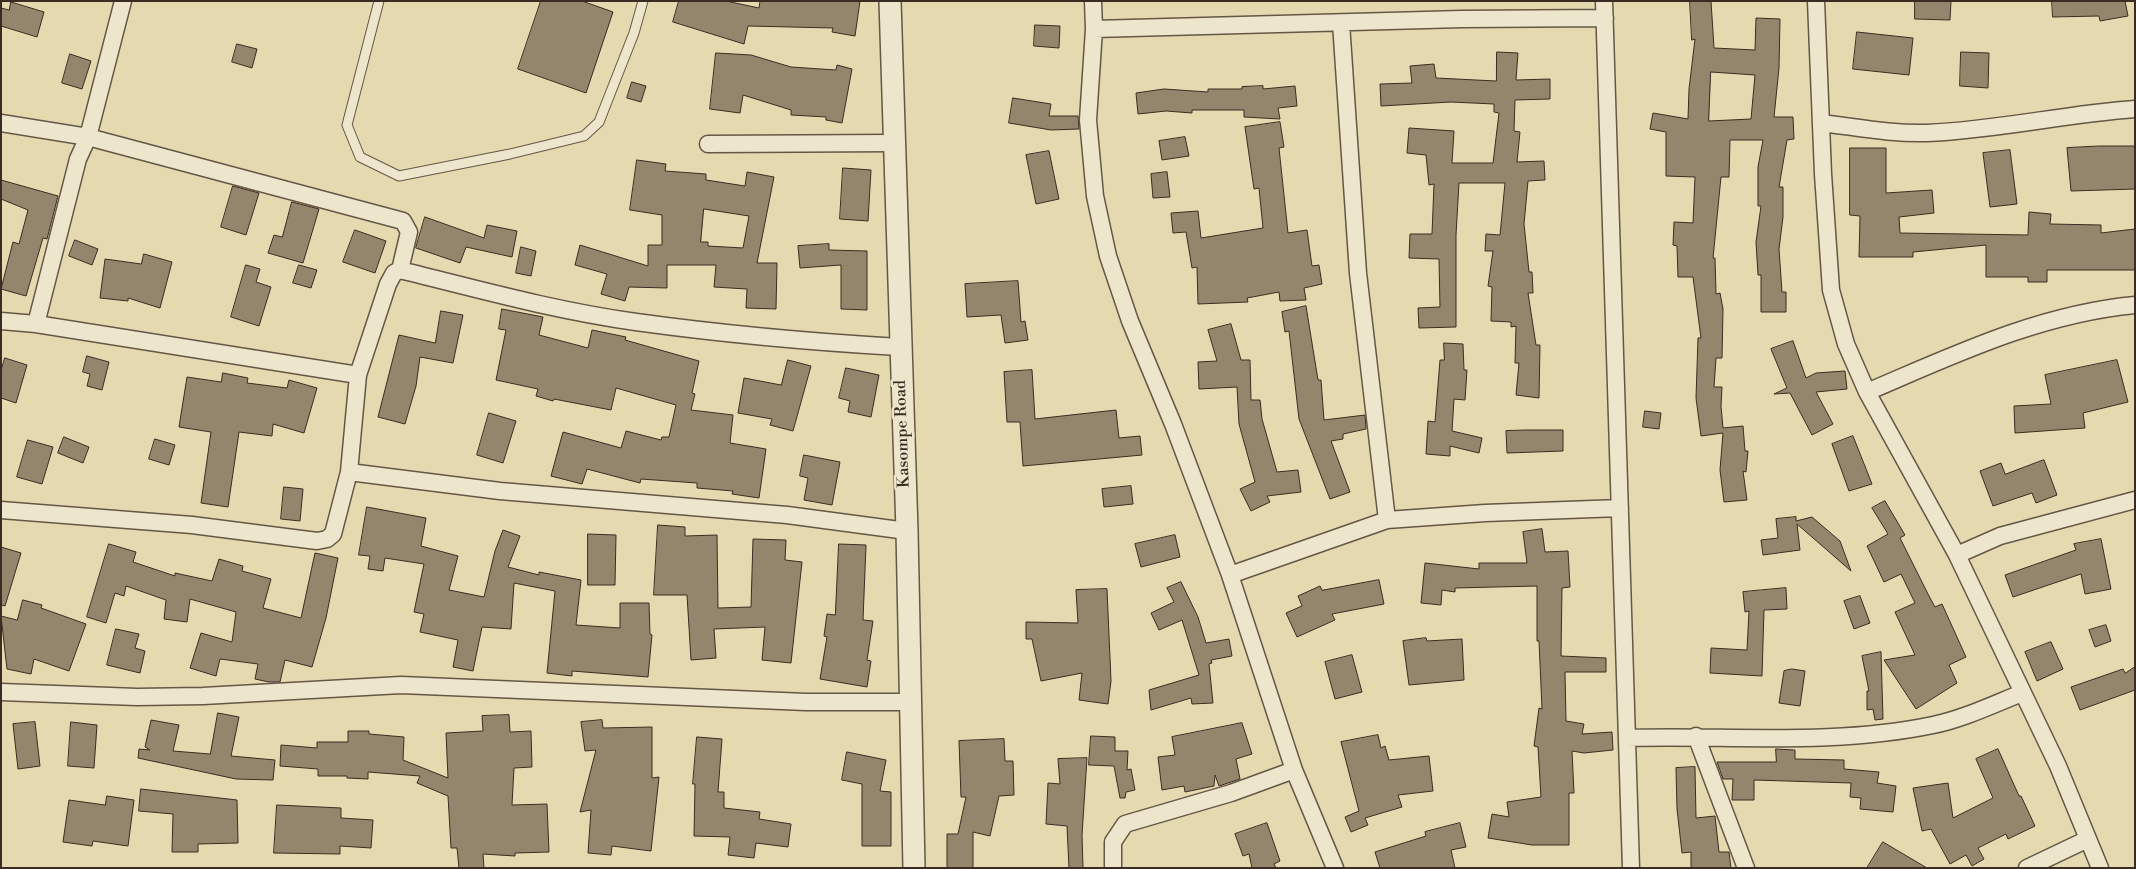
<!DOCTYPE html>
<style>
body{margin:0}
#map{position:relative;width:2136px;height:869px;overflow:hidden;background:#e5d9b0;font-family:"Libre Bodoni",serif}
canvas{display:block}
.frame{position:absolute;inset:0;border:2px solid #3a2c22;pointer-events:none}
</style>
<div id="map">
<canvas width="2136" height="869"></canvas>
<div class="frame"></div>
</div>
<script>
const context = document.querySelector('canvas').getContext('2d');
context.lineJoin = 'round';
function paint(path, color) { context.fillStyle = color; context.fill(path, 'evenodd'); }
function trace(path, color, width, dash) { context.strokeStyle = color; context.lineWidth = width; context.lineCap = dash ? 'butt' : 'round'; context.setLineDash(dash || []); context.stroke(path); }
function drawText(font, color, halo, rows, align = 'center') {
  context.font = font + ' "Libre Bodoni",serif'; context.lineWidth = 5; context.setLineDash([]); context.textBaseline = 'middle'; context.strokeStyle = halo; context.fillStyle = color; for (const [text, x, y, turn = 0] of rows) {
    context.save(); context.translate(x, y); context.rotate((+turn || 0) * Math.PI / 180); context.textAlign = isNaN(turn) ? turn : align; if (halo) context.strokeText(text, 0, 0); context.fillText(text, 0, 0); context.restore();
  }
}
const building = new Path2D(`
 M541 1H582L613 12 586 93 518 69Z
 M679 1H726L759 8 760 1H860L855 36 832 32 833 28 748 26 744 44 673 22Z
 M1690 1H1711L1714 48 1755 50 1756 18 1780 19 1779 68 1774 117H1793L1794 139 1787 140 1779 187H1783V217L1779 249 1782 292H1786V312H1761V275H1758L1756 242 1761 206H1758V167L1763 140H1730L1729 177H1721L1713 258H1715L1716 294 1720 293 1723 309 1722 358H1716L1714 387H1722L1721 406 1723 428 1743 426 1745 451H1748L1746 472 1743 471 1747 500 1724 502 1720 470 1723 433 1701 436 1696 398 1698 338H1701L1693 277H1678L1677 246 1673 245 1674 222 1693 223 1695 177 1666 176V132L1650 129 1653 113 1688 119 1689 89 1695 39 1692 40ZM1711 72 1755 75 1751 119 1709 121Z
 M1915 1H1951L1950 20 1915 19Z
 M2052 1H2125L2128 16 2100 21 2099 16 2053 17Z
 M11 2 44 12 37 37 1 26V8L9 10Z
 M1035 25 1060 26 1059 48 1034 46Z
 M1857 32 1913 38 1909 75 1853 69Z
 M237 44 257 49 252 68 232 62Z
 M1497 52 1518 53 1516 80 1550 79V99L1515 100 1514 131 1520 132 1517 162 1544 161 1545 180 1528 181 1524 224 1529 272H1532L1533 293H1528L1536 345H1540L1539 398 1516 395 1519 363H1515L1516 326 1511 327V322L1491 321 1492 287 1488 286 1493 251H1485L1486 234 1500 235 1505 183H1459L1456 235V327L1419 328 1418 308 1440 307 1439 259 1409 258 1410 234H1432L1434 184 1429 185 1426 155 1407 153 1409 128 1454 131 1452 163H1493L1499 113 1494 112V104L1451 102 1381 106 1380 84 1412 83 1410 66 1434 64 1436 78 1496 81Z
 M1961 52 1989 53 1988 88 1960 86Z
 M716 53 751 55 791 67 836 70 837 65 852 69 842 123 826 120V117L791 115V110L743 95 740 113 710 109Z
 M70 54 91 61 82 89 62 83Z
 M632 82 646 86 641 102 627 98Z
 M1263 86V89L1295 86 1297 106 1278 108 1280 119 1244 117V110H1192V113L1166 111 1138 114 1136 93 1164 89 1208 92V89H1242V87Z
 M1013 98 1051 104 1049 116H1078L1079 129 1051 130 1009 123Z
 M1280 122 1284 147 1279 148 1288 233 1307 230 1312 266 1319 265 1322 284 1304 288 1306 300 1280 301 1279 292 1247 298 1248 302 1198 304 1197 267 1192 268 1186 232 1173 233 1171 213 1198 211 1201 238 1263 228 1259 188 1254 189 1245 127Z
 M1185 137 1189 156 1162 160 1159 141Z
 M2099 146H2135V189L2071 191 2067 148Z
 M1850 148H1886V193L1932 190 1934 213 1899 217 1900 233 2028 235 2029 212 2051 214 2050 224 2101 225V233L2135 229V270H2047V282H2028V277H1986V245L1913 252V257H1859L1860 216 1850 215Z
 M2010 150 2017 204 1990 207 1983 153Z
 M1049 151 1059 199 1036 204 1026 155Z
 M637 160 666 164 665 171 706 174V180L745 186 747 172 774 177 757 263H777L776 309 746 308 747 289 714 287 716 265H667V288L629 287 625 301 601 294 607 274 575 265 580 245 648 266V245H662V215L630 210ZM704 209 749 216 743 248 708 246V242H701Z
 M843 168 871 170 868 221 840 219Z
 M1167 172 1170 197 1153 198 1151 174Z
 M1 180 58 196 47 239 43 238 26 296 1 289 13 242 19 244 28 210 1 199Z
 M233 186 259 193 246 235 221 227Z
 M292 202 319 209 303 263 268 253 274 235 282 237Z
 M425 217 484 238 487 225 517 231 512 257 466 247 460 263 416 248Z
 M355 230 386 241 375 273 343 262Z
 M75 240 98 249 92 265 69 256Z
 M829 244V250L867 251V310L841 309V265L800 268 798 246Z
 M521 247 536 251 531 276 516 273Z
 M144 254 172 262 160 308 128 298V301L100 298 105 259 141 264Z
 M246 265 260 269 256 282 271 287 259 326 231 317Z
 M299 265 317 270 311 288 293 283Z
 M1018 281 1021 322 1025 321 1028 340 1005 343 1001 315 967 317 965 284Z
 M1306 306 1318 380H1321L1324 420 1365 415 1366 429 1343 434V439L1331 441 1350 492 1330 499 1299 419 1289 331 1285 332 1282 312Z
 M502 309 543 317 539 335 588 348 592 330 626 337 625 340 699 361 692 393 695 394 691 410 733 415 730 443 766 449 759 498 732 494 733 491 697 488V483L641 479 640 483 587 469 582 484 551 476 563 432 621 448 626 431 661 440 662 437H669L676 405 616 388 611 410 554 399 553 401 536 396 538 389 496 380 506 330 499 329Z
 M441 311 463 315 453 363 420 357 416 386 405 424 378 417 399 335 435 343Z
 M1231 324 1241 360H1250L1251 400H1260L1262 419 1277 472 1298 470 1301 492 1267 496 1270 502 1251 511 1240 489 1255 482 1239 424 1237 387 1199 389 1198 362 1217 361 1208 330Z
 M1793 341 1806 378 1816 373 1845 371 1847 389 1816 392 1833 424 1812 435 1790 393 1774 394 1787 388 1771 349Z
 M1444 343 1463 344 1464 370H1467L1465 400 1454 399 1452 431 1482 438 1479 453 1450 446V456L1426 454 1428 421 1435 422 1440 360H1444Z
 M87 356 109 362 102 390 87 386 90 374 83 372Z
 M5 358 27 365 16 403 1 398V371Z
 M788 360 811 366 793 431 770 425 772 419 738 413 744 378 781 385Z
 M2117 360 2128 402 2083 413 2085 428 2015 433 2014 406 2051 404 2045 375Z
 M846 368 879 375 871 417 848 412 850 401 839 398Z
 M1032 370 1035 419 1116 410 1119 438 1140 436 1142 455 1023 466 1020 422H1007L1004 372Z
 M223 373 248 378 247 383 287 388 289 380 317 388 304 433 273 424 272 436 239 432 228 507 201 503 211 432 179 427 187 377 221 382Z
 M1645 411 1661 413 1659 429 1643 427Z
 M489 413 516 421 503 463 477 455Z
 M1526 430H1563V451L1507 453 1506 431Z
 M1853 436 1872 484 1849 491 1832 444Z
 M64 437 89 447 83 463 58 453Z
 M155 439 175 445 169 465 149 459Z
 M28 440 53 447 42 484 17 477Z
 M804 455 840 462 832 505 804 500 808 478 800 476Z
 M2044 460 2057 495 2036 503 2032 493 1993 506 1980 471 2001 463 2005 474Z
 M1131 486 1133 504 1104 507 1102 489Z
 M284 487 303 489 300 521 281 519Z
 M1885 501 1905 535 1900 538 1929 596 1935 607 1942 604 1966 657 1949 665 1957 683 1916 709 1884 660 1915 655 1895 612 1915 603 1901 574 1884 582 1867 546 1888 534 1872 508Z
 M367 507 426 518 421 546 458 556 449 590 484 597 495 551 503 530 520 536 508 567 539 575V572L581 580 576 625 620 628V603H649L650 634 652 635 648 677 572 671V676L547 673 555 591 514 583 511 629 482 627 473 671 453 667 458 640 420 632 424 614 414 612 424 564 385 558 383 571 368 569 370 556 359 555Z
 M1796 517V521L1812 517 1840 541 1851 571 1797 524 1800 550 1763 555 1761 540 1778 538 1776 519Z
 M658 525 685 527V536L717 535 718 608 751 607 753 539 786 540 785 560 802 562 791 663 762 660 765 627 714 629 716 658 691 660 687 595H654Z
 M1542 529 1545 552 1568 551 1570 587 1562 588 1561 656 1606 658V672H1565L1566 721 1584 724 1582 734 1612 732 1613 750 1584 753 1572 751 1574 793H1569V845H1532L1488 838 1492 814 1509 817 1507 802 1541 797 1538 747 1534 746 1539 708 1542 709 1539 641H1537V586L1455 588V592L1442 590 1441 605 1421 603 1425 563 1479 569V563H1527L1523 532Z
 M588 534 616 535 615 585H588Z
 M1175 535 1180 557 1141 567 1135 544Z
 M2101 539 2111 589 2085 594 2081 574 2013 597 2005 575 2076 550 2074 544Z
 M109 544 136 552 133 562 175 576V573L212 581 219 559 243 566 242 571 271 579 263 608 301 618 315 553 338 558 326 618 312 667 285 660 280 682H269L255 679 258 664 220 659 216 676 190 668 201 633 232 642 236 612 190 599 187 622 164 619 166 600 126 586 124 596 115 593 106 623 87 617Z
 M839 544 866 545 863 620 873 621 867 660 871 661 867 687 820 679 827 637 824 636 827 614 835 615Z
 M1 547 21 553 5 606 1 605Z
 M1379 580 1384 604 1332 614 1335 620 1297 637 1286 613 1302 606 1298 596 1320 586 1322 590Z
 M1181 582 1198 617 1206 643 1229 639 1232 656 1211 660 1212 663 1209 664 1213 703 1192 704 1191 698 1151 710 1149 690 1199 675 1182 620 1159 630 1151 613 1174 602 1167 588Z
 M1786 588 1787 609 1764 610 1762 676 1710 673 1711 648 1747 650 1749 611 1745 612 1743 592Z
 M1107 589 1111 681 1108 704 1079 700 1082 673 1041 681 1032 639H1026V622L1078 623 1076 590Z
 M1860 596 1870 623 1854 629 1844 601Z
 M23 600 42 605 41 608 86 624 69 671 34 659 31 674 7 669 1 616 17 620Z
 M2106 625 2111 641 2095 647 2089 630Z
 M116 629 139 634 135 648 145 651 140 673 107 665Z
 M1426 638 1427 641 1462 639 1464 680 1409 685 1403 641Z
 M2051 642 2063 669 2037 681 2025 652Z
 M1881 652 1883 719 1875 720 1873 709 1867 710V691H1869L1862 656Z
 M1352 655 1362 692 1335 699 1325 662Z
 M2135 667V690L2080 710 2071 687 2123 669 2125 673Z
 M1792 669 1805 671 1800 706 1779 703 1784 671Z
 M218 713 239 717 231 756 275 760 273 780 236 779 138 758 139 749 150 750 145 747 151 720 179 725 173 751 210 754Z
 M509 715 510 732 531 731 532 767 514 768 512 805 547 804 549 852 515 853V856L483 854 484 868H459L457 848H451L448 796 417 783 420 776 368 772V779L347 778V776H318V769L280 766 281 745 317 748V742H348V731H369V734L404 737 403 760 448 778 446 733 483 731 482 716Z
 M602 720 603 728 652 727V778L659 777 651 851 612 846 611 855 588 853 591 810 580 812 596 750 585 751 581 722Z
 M35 722 40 766 18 769 13 724Z
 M71 722 97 725 94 768 68 766Z
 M1242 723 1252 754 1236 759 1240 779 1219 786 1215 775 1214 786 1185 792 1184 786 1162 790 1158 757 1175 755 1172 737Z
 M1378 735 1381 748 1385 746 1389 760 1429 756 1433 791 1398 795 1402 807 1365 818 1368 825 1351 832 1345 817 1359 811 1341 742Z
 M1091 736 1115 737V751H1128L1127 770 1131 769 1135 790 1126 792 1125 798H1120L1114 766 1089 765Z
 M697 737 722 739 718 792H724V808L760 812 759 819 791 824 788 847 756 843 754 858 728 855 730 837 694 836 695 784H693Z
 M1004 739 1005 761H1013L1014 795 999 796 990 836 973 832V868H947V834H958L966 797H961L959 741Z
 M1776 749 1795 750V759L1844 760V769L1879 772 1877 783 1896 786 1893 812 1860 809 1861 798 1850 797 1851 783 1754 780V800H1732L1733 779H1723L1717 762H1776Z
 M1998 749 2019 796H2021L2035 826 2008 839 2006 834 1978 848 1984 859 1972 866 1966 855 1950 864 1931 829 1922 831 1913 788 1948 783 1953 818 1993 798 1976 759Z
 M847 752 886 760 880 791 891 792V846H862V784L842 780Z
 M1087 758 1082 835 1083 868H1069L1067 826 1046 824 1048 783 1060 784 1058 759Z
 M1695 767 1696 818 1715 816 1719 852H1729L1731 868H1691V852L1682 853 1677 809 1676 768Z
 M141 789 237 800 238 843 198 844V852H172L173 814 139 811Z
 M107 796 134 800 128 846 93 841 92 846 63 842 69 800 105 805Z
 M277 805 341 808V818L373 820 371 848 340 846V854L274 853Z
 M1267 823 1280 861 1274 864 1276 868H1252L1249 854 1243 856 1235 834Z
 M1460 823 1466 847 1451 850 1455 868H1380L1375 852 1426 836 1425 832Z
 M1883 842 1927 868H1867Z`);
paint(building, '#93866c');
trace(building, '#3a2c22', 1);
const service = new Path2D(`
 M379 1 347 125 360 157 399 176 510 154 584 136 599 122 634 33 643 1`);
const minor = new Path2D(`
 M123 1 88 137 78 159 36 324 358 375 349 472
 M1093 1 1094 29 1088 120 1095 196 1108 256 1130 321 1173 424 1230 575 1294 770 1335 868
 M1604 1 1631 868
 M1816 1 1823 174 1831 290 1846 344 1867 392 1957 555 2058 766 2100 868
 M1341 23 1358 273 1387 520
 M1094 29 1462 19 1605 18
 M1 123 88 137 403 221 409 232 400 270
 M1821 123C1856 127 1891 134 1927 133 1997 130 2065 114 2135 109
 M708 144 894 143
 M1 321 36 324
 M358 375 388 284 394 273 400 270C477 289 556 311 636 322 723 334 812 342 899 347
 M1867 392C1954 355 2039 314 2135 305
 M1 510 192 525 317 541 327 539 333 534 349 472 500 491 787 515 907 531
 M1957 555 2000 536 2135 500
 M1230 575 1387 520 1485 513 1620 508
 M1 692 137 697 203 696 401 685 806 702H909
 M1696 736 1746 868
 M1627 738C1728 735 1833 746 1933 725 1963 719 1994 704 2022 693
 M1113 868V842L1125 824 1231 793 1294 770
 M2027 868 2088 839`);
const tertiary = new Path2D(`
 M890 1 907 531 914 868`);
trace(service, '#655746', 11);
trace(minor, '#655746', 19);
trace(tertiary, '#655746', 24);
trace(service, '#eee6cc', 9);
trace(minor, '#eee6cc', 16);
trace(tertiary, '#eee6cc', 21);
drawText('16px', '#3a2c22', '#eee6cc', [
 ["Kasompe Road",903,434,-92]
]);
</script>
